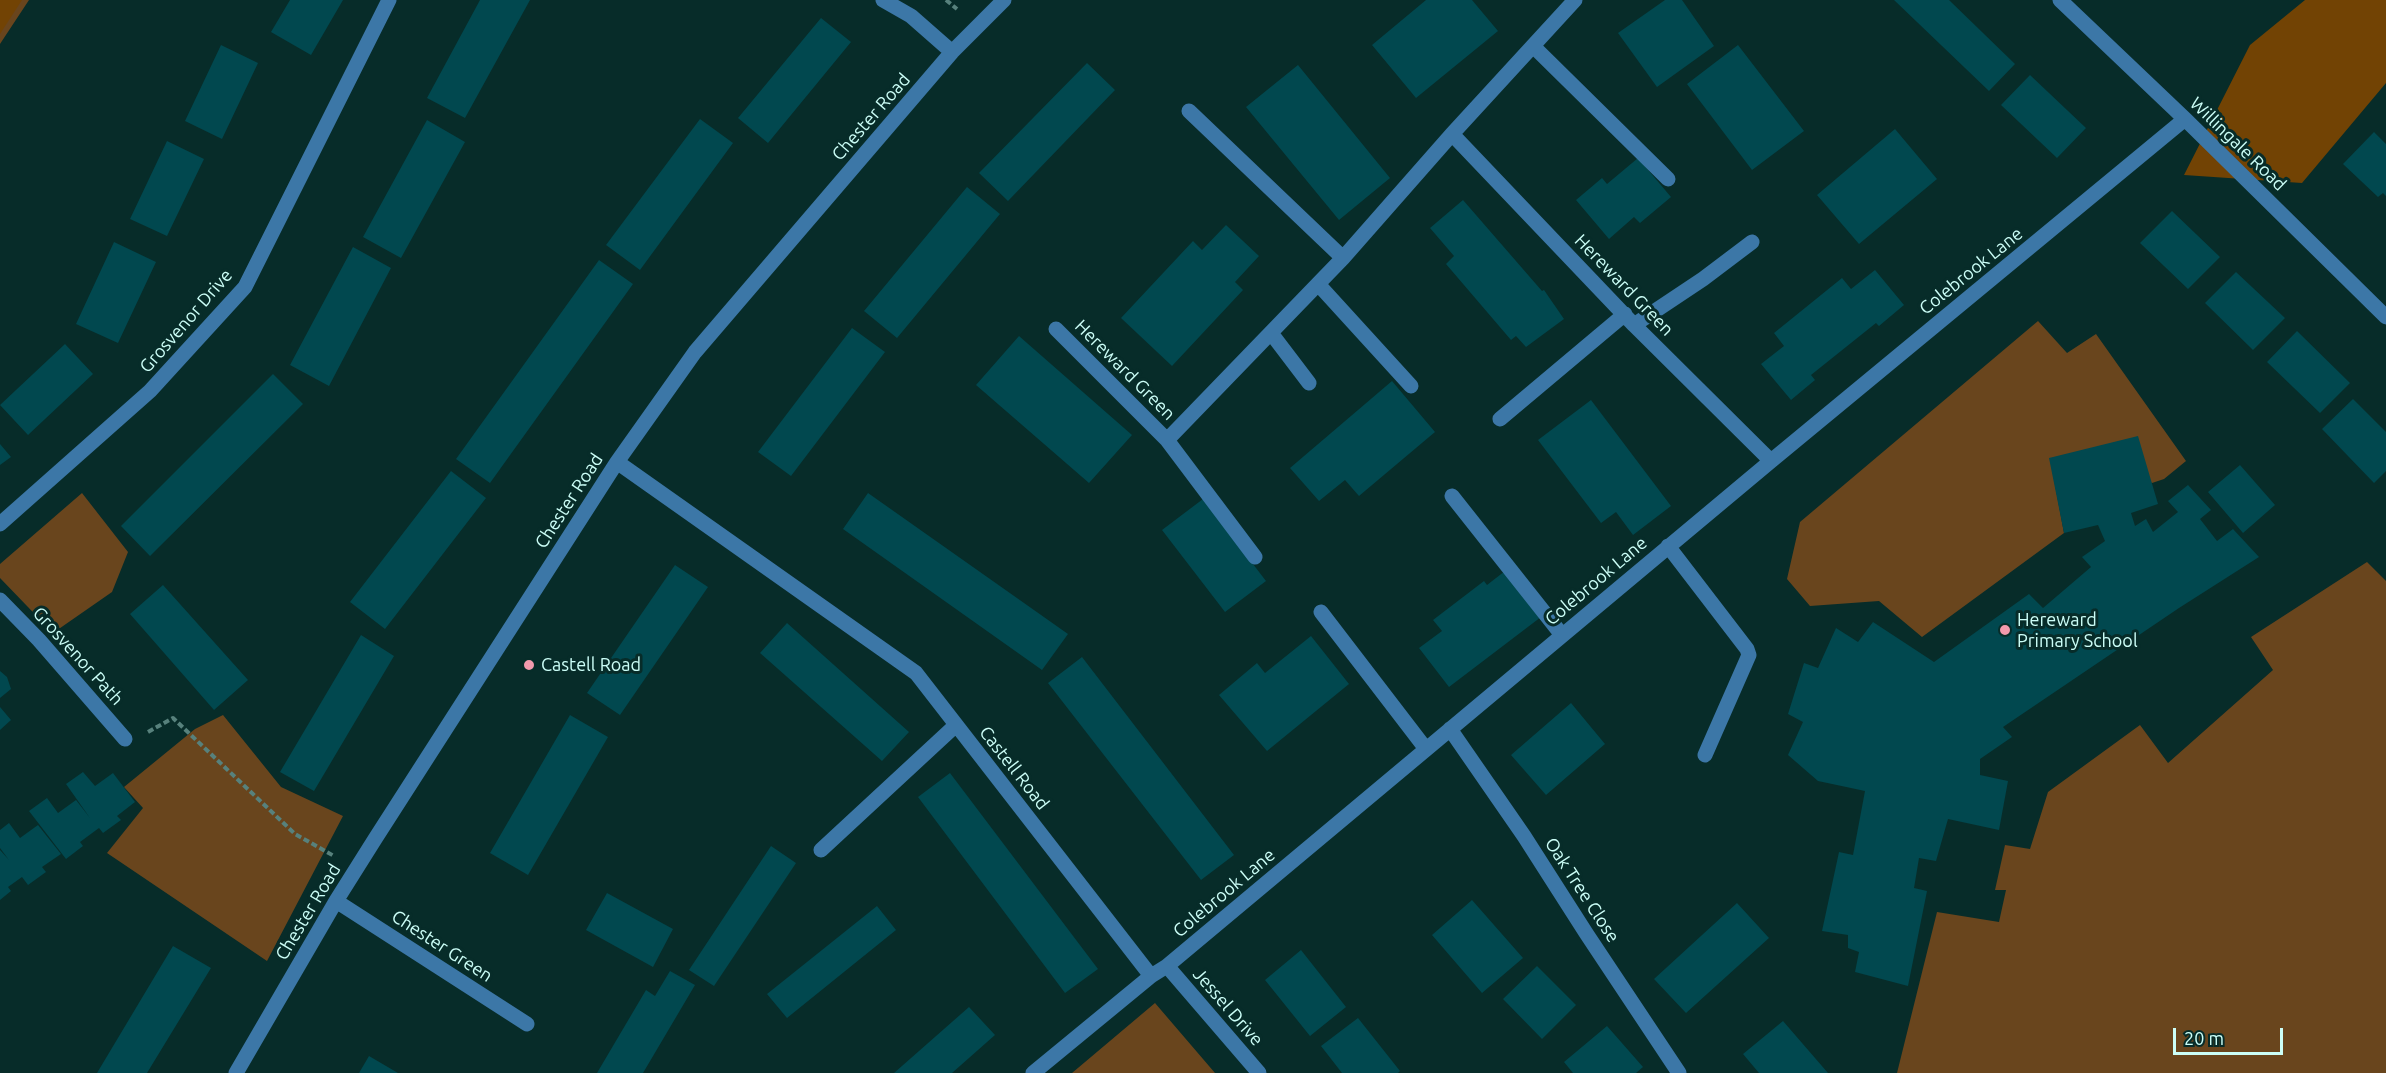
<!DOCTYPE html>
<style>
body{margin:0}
#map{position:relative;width:2386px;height:1073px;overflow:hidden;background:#072c29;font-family:Ubuntu,sans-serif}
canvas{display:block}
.scale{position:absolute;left:2173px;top:1028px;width:110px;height:27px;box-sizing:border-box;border:3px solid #ccfef7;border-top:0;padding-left:8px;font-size:18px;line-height:21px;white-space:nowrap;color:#ccfef7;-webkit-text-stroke:4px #072c29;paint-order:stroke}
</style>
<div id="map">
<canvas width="2386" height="1073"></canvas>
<div class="scale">20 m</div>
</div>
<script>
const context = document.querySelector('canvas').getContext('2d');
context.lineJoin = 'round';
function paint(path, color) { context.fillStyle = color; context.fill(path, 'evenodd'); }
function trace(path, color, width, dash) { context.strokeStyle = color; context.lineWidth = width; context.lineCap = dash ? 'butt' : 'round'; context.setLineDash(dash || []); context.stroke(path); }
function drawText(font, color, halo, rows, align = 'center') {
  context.font = font + ' Ubuntu,sans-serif'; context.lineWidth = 6; context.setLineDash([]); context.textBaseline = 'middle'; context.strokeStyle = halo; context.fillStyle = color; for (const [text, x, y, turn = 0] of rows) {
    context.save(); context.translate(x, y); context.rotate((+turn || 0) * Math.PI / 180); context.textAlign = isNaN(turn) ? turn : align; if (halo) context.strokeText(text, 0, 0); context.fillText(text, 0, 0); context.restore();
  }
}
paint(new Path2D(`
 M0 0H29L0 44Z
 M2038 321 2067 353 2096 334 2186 461 2164 479 2152 483 2050 458 2064 533 1922 637 1879 601 1810 606 1787 579 1800 522Z
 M82 493 128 552 112 592 53 633 0 578V564Z
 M2367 562 2386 581V1073H1897L1937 912 1999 922 2006 890H1995L2005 845 2030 849 2048 792 2140 725 2168 763 2273 670 2251 637Z
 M223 715 281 787 343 816 267 961 107 853 143 808 124 787 195 729Z
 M1155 1003 1215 1073H1072Z`), '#69451d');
paint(new Path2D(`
 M0 0H22L0 34Z
 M2305 0H2386V83L2302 183 2184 175 2250 45Z`), '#724304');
paint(new Path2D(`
 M290 0H343L311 55 271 32Z
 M480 0H530L465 118 427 98Z
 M1426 0H1472L1498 31 1416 98 1372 45Z
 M1665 0H1682L1714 46 1657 87 1618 33Z
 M1894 0H1949L2015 64 1989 91Z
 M821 18 851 42 768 143 738 118Z
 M221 45 258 63 222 139 185 121Z
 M1738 45 1804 131 1752 170 1687 84Z
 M1087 63 1115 90 1008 201 979 173Z
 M1298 65 1390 178 1339 220 1246 107Z
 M2030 75 2086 128 2057 158 2001 105Z
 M700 119 733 143 640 270 606 245Z
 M427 120 465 142 401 258 363 237Z
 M1895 129 1937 179 1859 244 1817 195Z
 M2374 132 2386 144V196L2383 193 2378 197 2343 164Z
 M167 141 204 159 167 236 130 219Z
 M1638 158 1671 197 1640 223 1634 217 1609 239 1576 200 1602 178 1607 184Z
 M967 187 1000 214 897 338 864 311Z
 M1463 200 1542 291 1544 290 1564 319 1526 347 1516 336 1511 340 1446 264 1454 256 1430 228Z
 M2172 211 2220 257 2188 289 2140 243Z
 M1226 225 1259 256 1235 282 1243 290 1172 366 1121 318 1193 241 1202 250Z
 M114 242 156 262 118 343 76 324Z
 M353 247 391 268 329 386 290 365Z
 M599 260 633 284 490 483 456 459Z
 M1875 270 1904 305 1879 326 1876 323 1811 375 1815 380 1791 400 1761 364 1784 346 1774 333 1842 278 1851 289Z
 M2236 272 2285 318 2253 350 2205 303Z
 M852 328 885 352 791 476 758 452Z
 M2297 331 2350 383 2320 413 2267 362Z
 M1019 336 1132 435 1089 483 976 385Z
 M65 344 93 374 28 435 0 405Z
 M273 374 303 404 150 556 121 526Z
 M1392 381 1435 432 1359 496 1345 480 1319 501 1290 468Z
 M2353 399 2386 432V471L2374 483 2322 429Z
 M1591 400 1671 506 1633 535 1616 512 1601 523 1538 440Z
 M2138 436 2158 504 2131 513 2135 526 2146 519 2153 532 2178 512 2168 501 2188 485 2211 510 2200 519 2217 541 2233 529 2259 557 2179 608 2003 727 2012 737 1980 759V775L2008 781 1999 830 1948 819 1936 861 1919 858 1914 888 1927 891 1908 986 1855 972 1859 952 1848 948V935L1822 931 1839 852 1853 855 1865 791 1818 781 1788 755 1803 722 1788 714 1804 663 1818 668 1836 628 1858 642 1873 622 1934 662 2029 594 2043 608 2091 567 2082 557 2105 541 2098 525 2064 533 2049 458Z
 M0 444 11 457 0 465Z
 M2240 465 2275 505 2243 533 2208 492Z
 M451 471 486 498 385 629 350 602Z
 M868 493 1068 634 1042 670 843 529Z
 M1203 499 1266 581 1225 612 1162 530Z
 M675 565 708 587 620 715 587 693Z
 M1505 571 1541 617 1449 687 1419 648 1442 631 1433 620 1484 581 1487 585Z
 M163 585 248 680 214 710 130 614Z
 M787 623 909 732 882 761 760 653Z
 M361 635 394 656 314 791 280 772Z
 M1311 636 1349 684 1267 751 1219 695 1257 663 1265 673Z
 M1082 657 1234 855 1201 880 1048 683Z
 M0 671 7 677 11 689 0 698Z
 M1571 703 1605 744 1546 795 1511 755Z
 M0 707 11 720 0 730Z
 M570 715 608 737 528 875 490 853Z
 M83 772 95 786 113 773 135 802 117 816 121 820 103 833 99 828 80 842 83 846 66 859 29 811 47 798 58 813 76 800 90 818 66 784Z
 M950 773 1098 969 1065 993 918 797Z
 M9 823 20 838 38 825 61 854 42 867 46 872 28 885 22 877 8 887 11 891 0 900V850L9 860 0 848V830Z
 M771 846 796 863 714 986 689 970Z
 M607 893 673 929 653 967 586 930Z
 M1472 900 1523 958 1482 993 1432 935Z
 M1737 903 1769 938 1686 1013 1654 979Z
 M877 906 896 930 787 1018 767 994Z
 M173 946 211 968 147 1073H97Z
 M1301 950 1346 1007 1310 1036 1265 980Z
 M1537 966 1576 1005 1542 1039 1503 999Z
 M670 971 695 985 643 1073H597L646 990 655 996Z
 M969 1007 995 1035 952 1073H894Z
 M1358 1018 1400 1071 1398 1073H1342L1321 1046Z
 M1783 1021 1828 1073H1759L1743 1054Z
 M1607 1026 1643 1067 1636 1073H1573L1564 1062Z
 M369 1056 398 1073H359Z`), '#01484f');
trace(new Path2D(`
 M946 0 957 9
 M148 732 173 718 295 834 334 856`), '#57817c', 4, [6, 3]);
trace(new Path2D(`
 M883 0 911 16 952 52
 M2060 0 2185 119 2386 317
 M1533 46 1668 179
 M1189 111 1343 258
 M1452 134 1634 325 1771 461
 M1318 284 1411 386
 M1634 325 1703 279 1752 242
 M1056 329 1167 440 1255 557
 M1271 333 1309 383
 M1500 419 1625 314
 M1167 440 1343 258 1452 134 1575 0
 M617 462 916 673 1151 976
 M1452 496 1562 635
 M0 524 150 391 245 287 389 0
 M1668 546 1747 649 1749 655 1705 755
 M0 600 39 640 125 739
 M1321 612 1426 749
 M1450 729 1524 836 1586 933 1679 1073
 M821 850 956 725
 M336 901 527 1024
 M1167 966 1259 1073
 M236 1073 336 901 375 839 617 462 695 352 952 52 1004 0
 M1033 1073 1151 976 1167 966 1771 461 2185 119`), '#3c77a7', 15);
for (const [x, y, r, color] of [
 [2005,630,6,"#f29aad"],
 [529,665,6,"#f29aad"]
]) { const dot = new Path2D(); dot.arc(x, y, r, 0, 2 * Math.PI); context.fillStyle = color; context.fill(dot); trace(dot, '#072c29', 2); }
drawText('18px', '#ccfef7', '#072c29', [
 ["Chester Road",871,117,-49],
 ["Willingale Road",2238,144,44],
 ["Colebrook Lane",1971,271,-39],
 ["Hereward Green",1624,285,46],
 ["Grosvenor Drive",186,321,-49],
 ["Hereward Green",1125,370,45],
 ["Chester Road",569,501,-57],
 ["Colebrook Lane",1596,581,-40],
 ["Grosvenor Path",78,656,48],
 ["Castell Road",1014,768,52],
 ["Oak Tree Close",1582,890,57],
 ["Colebrook Lane",1224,893,-40],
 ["Chester Road",308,912,-59],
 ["Chester Green",442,946,33],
 ["Jessel Drive",1228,1007,49]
]);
drawText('18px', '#ccfef7', '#072c29', [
 ["Hereward",2017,620],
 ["Primary School",2017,641],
 ["Castell Road",541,665]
], 'left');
</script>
